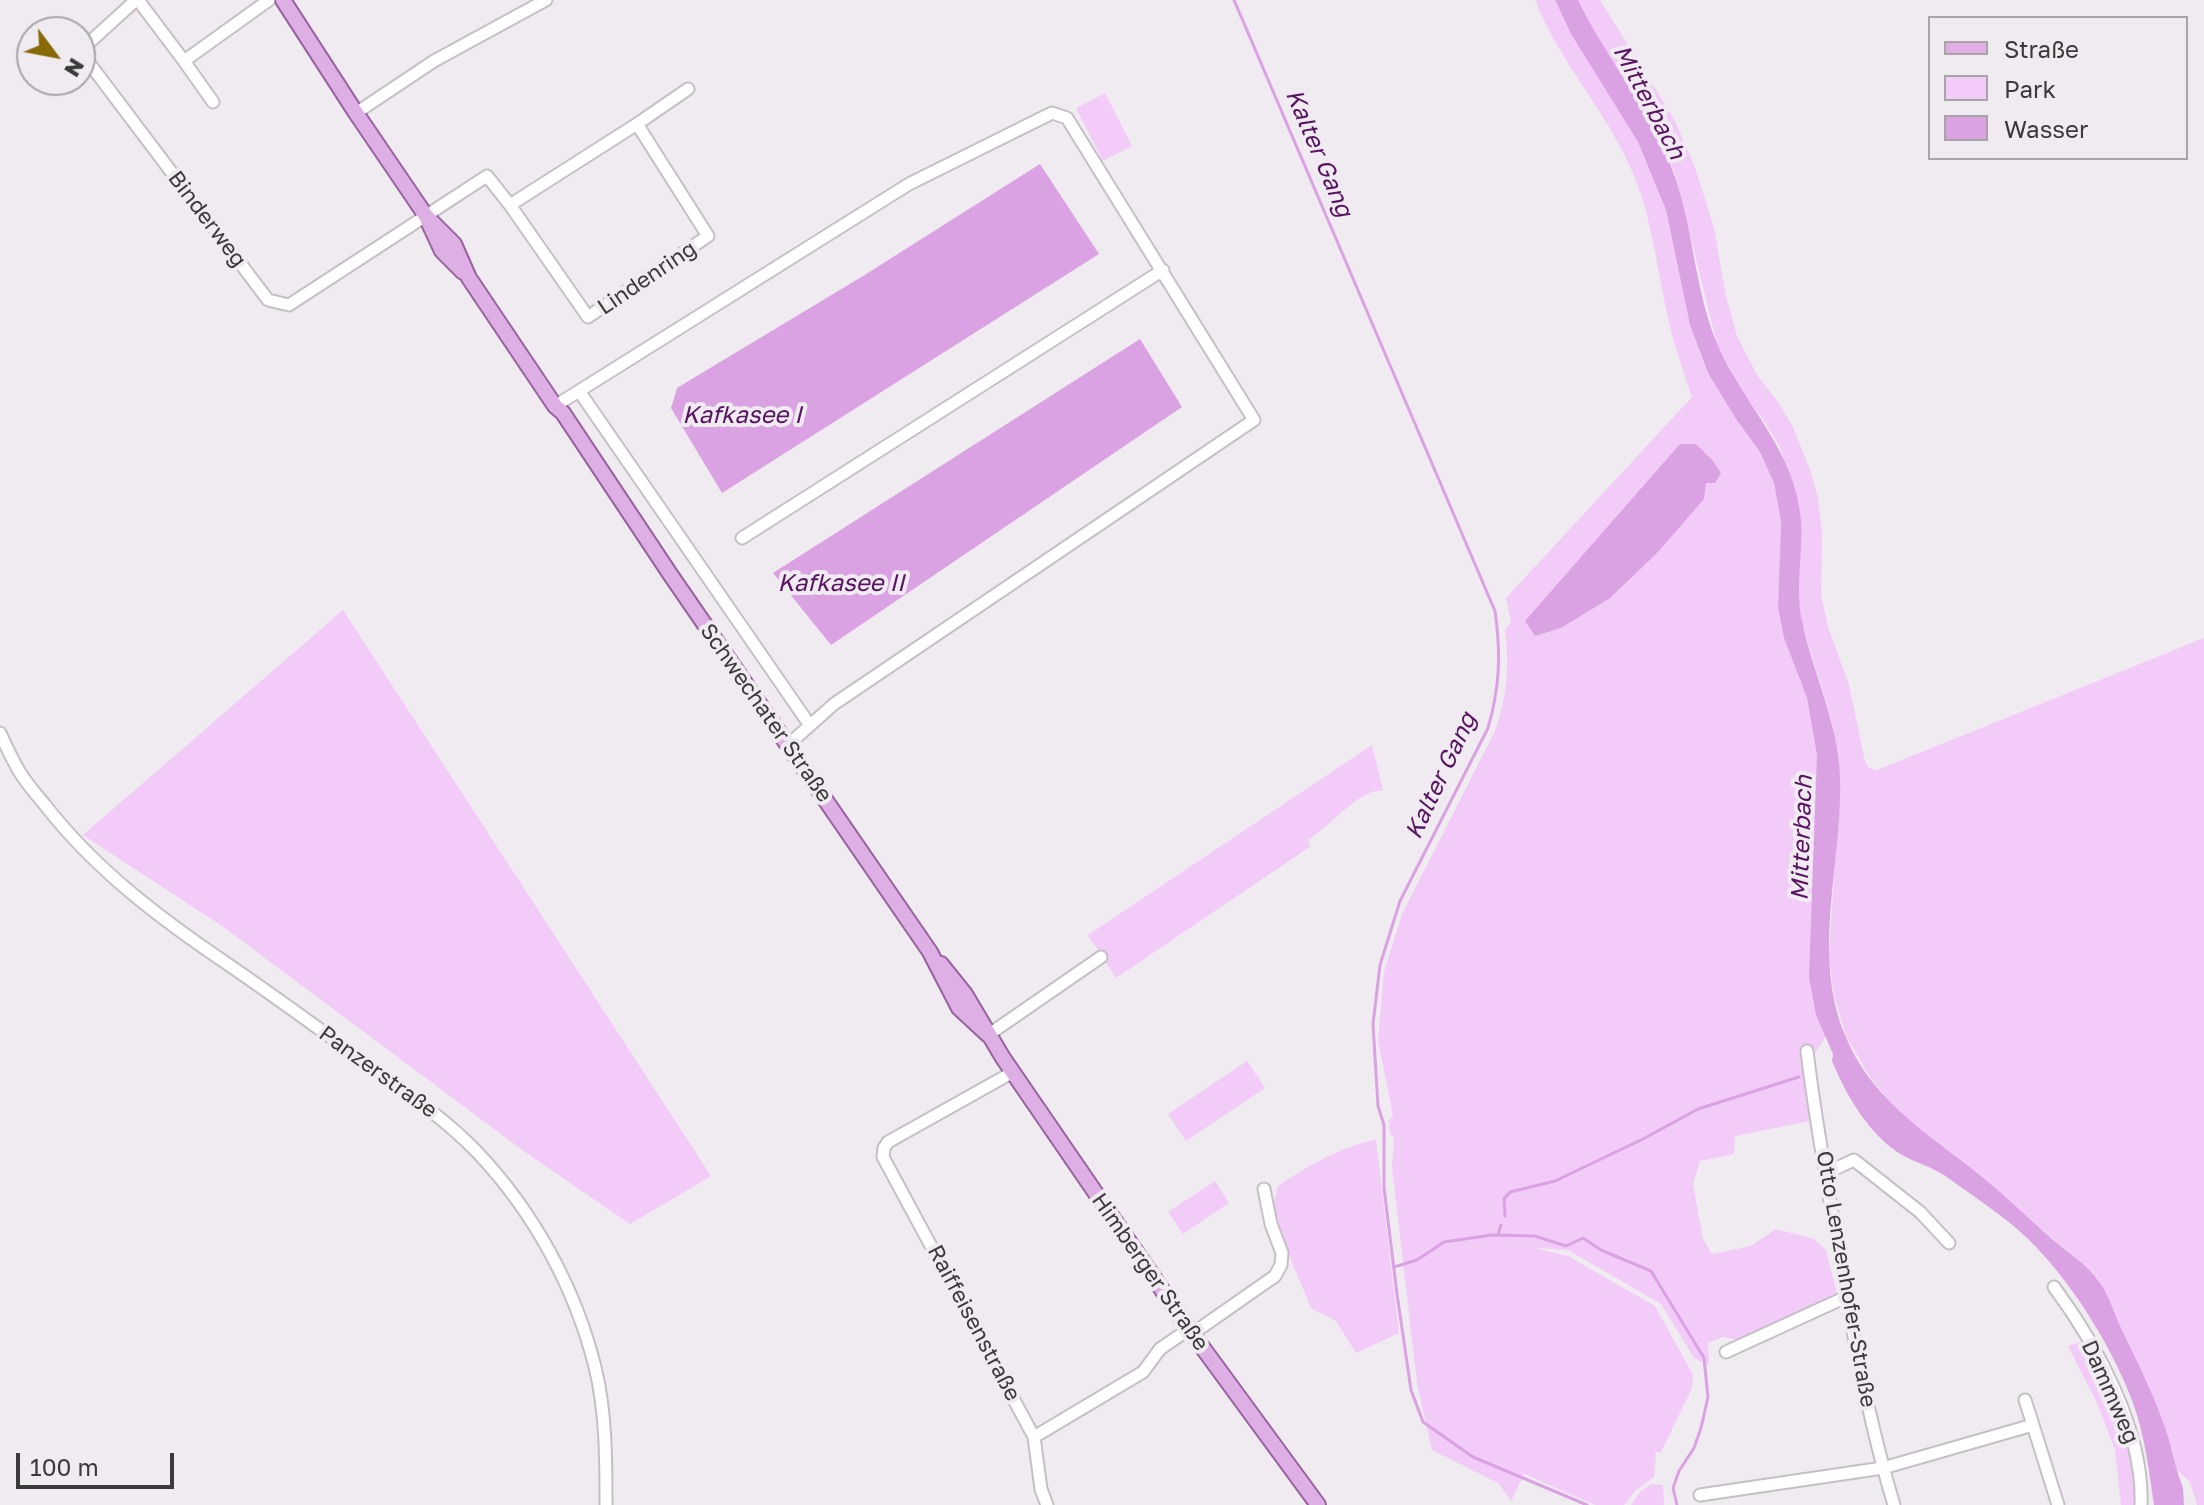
<!DOCTYPE html>
<meta charset="utf-8">
<style>
body{margin:0}
#map{position:relative;width:2204px;height:1505px;overflow:hidden;background:#f0ebf0;font-family:"Golos Text",sans-serif}
canvas{display:block}
.legend{position:absolute;left:1928px;top:16px;width:260px;height:144px;box-sizing:border-box;background:#f0ebf0;border:2px solid #a8a4a8;margin:0;padding:10px 14px;list-style:none;font-size:24px;color:#3b393b}
.legend li{display:flex;align-items:center;gap:16px;height:40px}
.legend b{width:40px;border:2px solid #a8a4a8}
.north{position:absolute;left:16px;top:16px;width:80px;height:80px;box-sizing:border-box;background:#f0ebf0;border:2px solid #a8a4a8;border-radius:50%;rotate:122deg;font-size:22px;font-weight:700;line-height:32px;text-align:center;color:#3b393b}
.north::after{content:'';display:block;margin:auto;width:28px;height:36px;background:#876a07;clip-path:polygon(50% 0,100% 100%,50% 72%,0 100%)}
.scale{position:absolute;left:16px;top:1453px;width:158px;height:36px;box-sizing:border-box;border:4px solid #3b393b;border-top:0;padding-left:10px;font-size:24px;line-height:28px;white-space:nowrap;color:#3b393b;-webkit-text-stroke:6px #f0ebf0;paint-order:stroke}
</style>
<div id="map">
<canvas width="2204" height="1505"></canvas>
<ul class="legend">
<li><b style="height:10px;background:#deafe5"></b>Straße</li>
<li><b style="height:22px;background:#f2cbf8"></b>Park</li>
<li><b style="height:22px;background:#daa2e2"></b>Wasser</li>
</ul>
<div class="north">N</div>
<div class="scale">100 m</div>
</div>
<script>
const context = document.querySelector('canvas').getContext('2d');
context.lineJoin = 'round';
function paint(path, color) { context.fillStyle = color; context.fill(path, 'evenodd'); }
function trace(path, color, width, dash) { context.strokeStyle = color; context.lineWidth = width; context.lineCap = dash ? 'butt' : 'round'; context.setLineDash(dash || []); context.stroke(path); }
function drawText(font, color, halo, rows, align = 'center') {
  context.font = font + ' "Golos Text",sans-serif'; context.lineWidth = 8; context.setLineDash([]); context.textBaseline = 'middle'; context.strokeStyle = halo; context.fillStyle = color; for (const [text, x, y, turn = 0] of rows) {
    context.save(); context.translate(x, y); context.rotate((+turn || 0) * Math.PI / 180); context.textAlign = isNaN(turn) ? turn : align; if (halo) context.strokeText(text, 0, 0); context.fillText(text, 0, 0); context.restore();
  }
}
paint(new Path2D(`
 M1535 0H1555L1571 34 1638 142 1666 210 1690 325 1708 373 1736 419 1760 452 1774 483 1781 522 1778 607 1784 638 1807 698 1817 755 1816 1015 1826 1036 1815 1053 1804 1060 1815 1120 1735 1136 1734 1154 1700 1161 1693 1184 1703 1239 1712 1254 1751 1246 1776 1229 1814 1239 1826 1250 1838 1297 1739 1340 1722 1337 1708 1343 1709 1365 1694 1358 1661 1304 1568 1250 1534 1248 1568 1256 1655 1306 1693 1375 1692 1388 1661 1452H1654L1656 1455 1654 1477 1636 1490 1624 1505H1595L1524 1474 1511 1501 1498 1483 1432 1450 1417 1383 1392 1167 1394 1138 1390 1134 1389 1121 1393 1115 1378 1040 1384 972 1402 914 1495 731C1507 696 1510 666 1505 630L1511 623 1506 598 1692 397C1682 368 1672 339 1666 308 1656 262 1651 215 1632 171 1606 110 1559 62 1535 0ZM1714 462 1721 473 1715 483H1706L1704 499 1681 524 1561 628 1535 635 1526 622Z
 M1578 0H1600L1674 119 1696 170 1714 228 1726 296 1737 336 1757 375 1778 402 1793 427 1810 470 1818 497 1822 535 1821 595 1828 627 1849 685 1865 761 1869 768 1877 770 2204 638V1505H2197L2190 1482 2175 1468 2168 1440 2098 1279 1971 1168 1896 1110 1870 1077 1846 1036 1834 995 1829 957 1840 776 1832 722 1802 623 1798 596 1801 522 1780 447 1762 418 1741 391 1717 344 1675 174 1659 139 1593 31Z
 M1105 93 1132 146 1103 161 1076 108Z
 M343 610 711 1176 630 1224 525 1152 222 926 83 835Z
 M1372 745 1383 791C1363 786 1327 829 1308 840L1311 846 1116 978 1088 935Z
 M1247 1061 1265 1088 1186 1141 1168 1114Z
 M1376 1140 1399 1333 1356 1353 1336 1321 1311 1308 1290 1257 1273 1205 1278 1186C1306 1167 1343 1145 1376 1140Z
 M1215 1181 1229 1203 1183 1234 1168 1212Z
 M2086 1340 2131 1440 2139 1505H2121L2115 1450 2097 1403 2068 1346Z
 M1651 1484 1663 1485 1664 1505H1631L1640 1492Z`), '#f2cbf8');
paint(new Path2D(`
 M1555 0H1578C1607 60 1653 113 1675 177 1694 232 1695 294 1719 348 1746 408 1795 450 1801 521 1803 555 1795 588 1802 621 1813 674 1838 722 1840 776 1843 862 1811 953 1845 1035 1870 1097 1921 1129 1971 1168 1999 1190 2026 1216 2053 1240 2067 1252 2086 1264 2097 1279 2107 1291 2113 1310 2119 1324 2137 1362 2157 1400 2169 1440 2173 1457 2177 1472 2183 1488L2184 1505H2154C2149 1471 2145 1436 2133 1403 2114 1351 2076 1289 2037 1248 2013 1222 1980 1201 1951 1180 1935 1167 1914 1163 1897 1152 1869 1132 1849 1100 1836 1070L1832 1061 1833 1054 1816 1015 1809 977 1817 755 1807 698 1784 638 1778 607 1781 522 1774 483 1760 452 1736 419 1708 373 1690 325 1666 210 1638 142 1571 34Z
 M1040 164 1099 254 722 493 671 408 677 388 863 276Z
 M1140 339 1182 407 831 645 773 573Z
 M1680 444H1696L1714 462 1721 473 1715 483H1706L1704 499 1658 552 1610 598 1561 628 1535 636 1525 621Z`), '#daa2e2');
trace(new Path2D(`
 M1234 0 1495 611C1501 653 1500 687 1488 728L1400 901 1380 965 1373 1024 1378 1106 1384 1125V1188L1397 1294 1411 1390 1423 1422 1473 1457 1587 1505
 M1505 1216 1504 1199 1510 1192 1555 1181 1643 1139 1698 1109 1799 1077
 M1498 1235 1501 1225
 M1394 1267 1417 1260 1444 1242 1492 1235 1535 1236 1566 1246 1583 1238 1601 1250 1651 1271 1704 1358 1708 1397 1701 1428 1694 1448 1679 1471 1673 1488 1677 1505`), '#daa2e2', 3);
const minor = new Path2D(`
 M136 0 80 51 268 300 289 305 487 176 510 205 588 317 708 236 637 124 510 205
 M138 0 184 61
 M213 102 184 61 269 0
 M356 113 434 61 546 0
 M637 124 688 89
 M579 391 809 724
 M555 406 909 184 1052 113 1067 118 1254 420 834 704 788 745
 M742 538 1163 270
 M0 733C6 746 12 759 19 771 26 783 36 794 45 805 95 869 158 917 226 963 277 998 328 1035 378 1072 413 1097 447 1121 477 1152 533 1211 575 1287 595 1367 606 1411 606 1459 606 1505
 M988 1035 1101 957
 M1807 1051C1814 1111 1825 1171 1835 1231 1851 1323 1867 1416 1894 1505
 M1013 1072 888 1142 884 1148 883 1157 1034 1437 1041 1489 1047 1505
 M1826 1173 1854 1160 1920 1212 1949 1243
 M2054 1287C2097 1345 2144 1431 2141 1505
 M1192 1334 1275 1276 1281 1265 1282 1253 1271 1224 1264 1189
 M1726 1352 1846 1297
 M2025 1400 2033 1425
 M1034 1437 1143 1372 1160 1349 1189 1329
 M1700 1495 1883 1468 2033 1425 2058 1505`);
const major = new Path2D(`
 M283 0 356 113 426 216 454 244 469 278 555 406 563 413 670 574 930 952 959 1008 988 1035
 M428 221 442 251 463 272
 M941 964 965 994 1003 1058 1189 1329 1318 1505`);
trace(minor, '#c4c0c5', 15);
trace(major, '#97639e', 18);
trace(minor, '#fff', 11);
trace(major, '#deafe5', 14);
drawText('22px', '#3b393b', '#f0ebf0', [
 ["Binderweg",207,219,53],
 ["Lindenring",647,278,-34],
 ["Schwechater Straße",766,713,55],
 ["Panzerstraße",378,1072,36],
 ["Himberger Straße",1150,1272,55],
 ["Otto Lenzenhofer-Straße",1846,1279,80],
 ["Raiffeisenstraße",974,1323,62],
 ["Dammweg",2110,1392,66]
]);
drawText('italic 24px', '#581462', '#f0ebf0', [
 ["Mitterbach",1649,102,62],
 ["Kalter Gang",1319,153,67],
 ["Kafkasee I",742,415],
 ["Kafkasee II",841,583],
 ["Kalter Gang",1441,776,-65],
 ["Mitterbach",1802,838,-88]
]);
</script>
